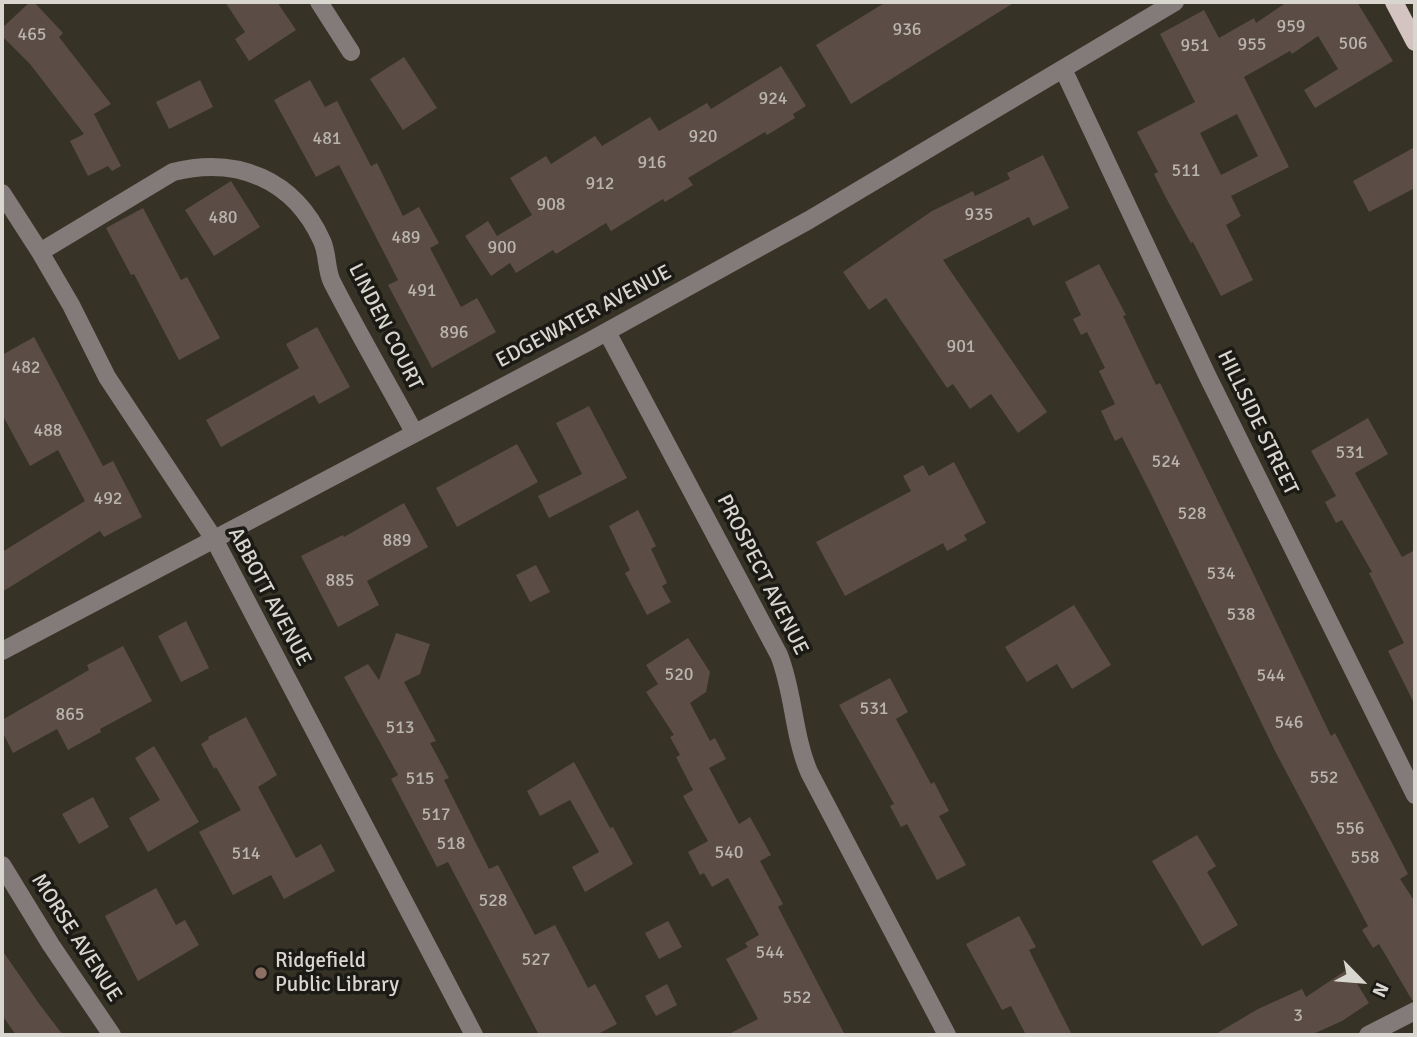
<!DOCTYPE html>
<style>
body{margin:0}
#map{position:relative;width:1417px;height:1037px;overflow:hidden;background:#363326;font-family:Signika,sans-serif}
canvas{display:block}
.frame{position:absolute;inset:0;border:4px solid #d8d6ce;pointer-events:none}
.north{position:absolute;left:1326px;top:946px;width:70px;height:70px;-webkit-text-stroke:5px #1c1a15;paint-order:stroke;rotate:115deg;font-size:19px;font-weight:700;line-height:28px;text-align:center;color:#d8d6ce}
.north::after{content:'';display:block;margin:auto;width:24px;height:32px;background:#d8d6ce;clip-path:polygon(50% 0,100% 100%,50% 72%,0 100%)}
</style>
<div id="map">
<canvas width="1417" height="1037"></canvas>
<div class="frame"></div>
<div class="north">N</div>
</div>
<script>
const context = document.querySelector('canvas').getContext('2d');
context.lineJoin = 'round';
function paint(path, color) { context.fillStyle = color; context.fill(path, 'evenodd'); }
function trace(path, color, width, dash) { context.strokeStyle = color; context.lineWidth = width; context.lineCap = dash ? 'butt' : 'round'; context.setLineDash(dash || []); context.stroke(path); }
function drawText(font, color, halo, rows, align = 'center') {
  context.font = font + ' Signika,sans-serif'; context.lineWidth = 7; context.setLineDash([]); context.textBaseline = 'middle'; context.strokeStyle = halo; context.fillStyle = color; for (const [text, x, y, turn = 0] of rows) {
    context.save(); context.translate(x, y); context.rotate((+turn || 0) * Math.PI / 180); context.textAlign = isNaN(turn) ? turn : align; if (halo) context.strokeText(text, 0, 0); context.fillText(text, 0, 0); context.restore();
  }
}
paint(new Path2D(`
 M30 2H34L63 33 59 37 111 104 94 114 121 166 112 171 108 166 88 176 70 141 84 134 30 64 2 36V28Z
 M225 2H277L296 30 249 61 235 39 245 32Z
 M886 2H1015L851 104 816 45Z
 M1287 2H1357L1393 61 1315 108 1304 90 1338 69 1318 36 1292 54 1290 51 1244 77 1289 167 1231 196 1241 216 1226 225 1253 280 1221 296 1193 242 1191 243 1165 196 1154 174 1158 172 1137 132 1195 102 1160 34 1204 10 1219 38 1254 18 1256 23ZM1237 114 1258 156 1221 175 1200 133Z
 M404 57 437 108 403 130 370 79Z
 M781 66 806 106 793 114 795 118 767 135 765 132 688 178 693 185 665 202 663 199 611 231 606 223 556 254 553 250 516 273 510 263 491 276 465 236 488 221 497 236 532 215 510 178 546 156 551 164 595 136 602 146 650 117 659 131 707 103 711 109Z
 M200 80 213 107 169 129 156 102Z
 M310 80 325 107 337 101 371 166 377 163 403 216 419 207 439 243 430 248 461 307 477 298 496 332 432 368 388 285 398 280 339 165 316 177 274 100Z
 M1415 147V188L1369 212 1353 181Z
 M1043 155 1069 208 1033 226 1029 217 943 260 1047 412 1018 433 991 394 970 409 953 384 947 388 886 298 869 310 843 272 932 211 973 191 975 196 1010 179 1007 173Z
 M231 181 260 227 214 256 185 210Z
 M143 208 181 280 187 277 220 338 179 360 134 274 131 275 106 228Z
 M1099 264 1126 315 1123 316 1156 385 1160 383 1241 548 1331 736 1335 733 1408 874 1400 879 1415 902V1000H1412L1379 944 1373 948 1362 930 1368 926 1275 751 1151 494 1122 437 1115 441 1101 411 1115 404 1099 371 1105 368 1087 332 1081 335 1073 319 1081 315 1065 282Z
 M317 327 350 387 319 404 314 395 221 447 206 420 299 368 286 344Z
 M34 337 103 466 113 461 142 517 104 537 100 531 2 592V552L85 501 58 450 30 466 2 414V355Z
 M589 406 627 478 549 518 538 496 582 474 556 423Z
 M1368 418 1388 454 1355 473 1402 557 1415 550V705L1388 651 1404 643 1369 573 1372 572 1342 520 1336 523 1325 502 1336 496 1311 451Z
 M517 444 538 482 457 527 436 488Z
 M954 462 986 523 964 535 967 540 947 551 943 543 845 596 816 542 911 491 903 476 923 465 929 476Z
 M404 503 428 547 367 581 379 605 338 627 301 556 343 535 344 537Z
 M638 510 656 546 651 549 667 583 662 586 671 602 647 615 625 573 630 570 609 526Z
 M536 565 550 592 530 602 516 575Z
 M1074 605 1111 665 1072 689 1057 664 1027 682 1005 647Z
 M186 621 209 668 181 682 158 636Z
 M396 633 430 644 420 674 404 682 436 741 430 743 449 778 444 780 489 869 498 865 535 935 555 925 588 988 595 984 617 1024 596 1035H539L448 862 437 867 391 779 398 775 344 677 368 664 379 680Z
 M688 638 710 672 706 692 690 703 710 741 715 738 726 759 709 768 739 824 750 817 771 855 760 861 783 904 778 907 845 1035H727L758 1019 726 959 748 947 745 943 759 935 728 878 712 887 704 873 700 875 688 852 708 841 683 796 693 790 676 757 680 755 670 737 674 735 646 692 658 684 646 665Z
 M123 646 152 701 100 729 101 732 68 750 57 729 13 753 2 731V720L89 670 87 665Z
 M890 678 908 712 896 719 931 784 934 782 949 811 939 816 966 865 937 880 907 824 901 827 890 806 894 804 839 705Z
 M246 717 277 775 258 787 296 858 321 844 335 871 284 899 271 875 233 895 199 832 241 810 216 767 214 769 201 744 209 739 208 737Z
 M154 746 199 822 148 852 129 818 160 800 135 758Z
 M574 762 610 828 613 827 633 864 585 892 572 867 599 852 578 814 570 800 540 816 527 791Z
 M93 797 109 827 79 844 62 814Z
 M1197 835 1216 866 1207 872 1238 925 1202 946 1152 861Z
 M156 888 176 925 185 920 199 945 138 981 105 916Z
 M1019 916 1036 947 1029 950 1072 1035H1026L1011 1006 1002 1010 966 944Z
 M668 921 682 947 659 959 645 933Z
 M2 950 40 1005 63 1035H16L2 1015Z
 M1348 969 1369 1003 1342 1021 1311 1035H1214L1258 1009 1302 989 1306 997Z
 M667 984 677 1005 656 1016 645 996Z`), '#5b4c46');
trace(new Path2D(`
 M319 2 351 52
 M1063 69 1207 375 1415 795
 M2 193 40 252 71 305 107 377 214 539 474 1035
 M40 252 173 172C237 156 294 179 322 241 328 254 326 270 332 282 358 333 387 382 414 432
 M607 332 779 655C794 693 793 734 809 772L947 1035
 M2 651 588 342 809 220 1175 2
 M2 865 51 945 112 1035
 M1368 1035 1415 1011`), '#837b7a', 18);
trace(new Path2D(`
 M1394 2 1415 42`), '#d4c4c1', 18);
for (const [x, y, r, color] of [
 [261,973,7,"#8d6e63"]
]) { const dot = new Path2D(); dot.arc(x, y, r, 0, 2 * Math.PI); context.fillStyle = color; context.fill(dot); trace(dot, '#1c1a15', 2.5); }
drawText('18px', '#b9b4ac', null, [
 ["959",1291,27],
 ["936",907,30],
 ["465",32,35],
 ["506",1353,44],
 ["955",1252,45],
 ["951",1195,46],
 ["924",773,99],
 ["920",703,137],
 ["481",327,139],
 ["916",652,163],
 ["511",1186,171],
 ["912",600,184],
 ["908",551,205],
 ["935",979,215],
 ["480",223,218],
 ["489",406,238],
 ["900",502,248],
 ["491",422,291],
 ["896",454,333],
 ["901",961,347],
 ["482",26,368],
 ["488",48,431],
 ["531",1350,453],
 ["524",1166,462],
 ["492",108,499],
 ["528",1192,514],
 ["889",397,541],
 ["534",1221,574],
 ["885",340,581],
 ["538",1241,615],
 ["520",679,675],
 ["544",1271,676],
 ["531",874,709],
 ["865",70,715],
 ["546",1289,723],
 ["513",400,728],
 ["552",1324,778],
 ["515",420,779],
 ["517",436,815],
 ["556",1350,829],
 ["518",451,844],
 ["540",729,853],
 ["514",246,854],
 ["558",1365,858],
 ["528",493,901],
 ["544",770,953],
 ["527",536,960],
 ["552",797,998],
 ["3",1298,1016]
]);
drawText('21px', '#d8d6ce', '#1c1a15', [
 ["EDGEWATER AVENUE",584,317,-28],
 ["LINDEN COURT",385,327,63],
 ["HILLSIDE STREET",1257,423,64],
 ["PROSPECT AVENUE",762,575,63],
 ["ABBOTT AVENUE",269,597,62],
 ["MORSE AVENUE",76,938,57]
]);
drawText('21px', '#d8d6ce', '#1c1a15', [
 ["Ridgefield",275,961],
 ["Public Library",275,985]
], 'left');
</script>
